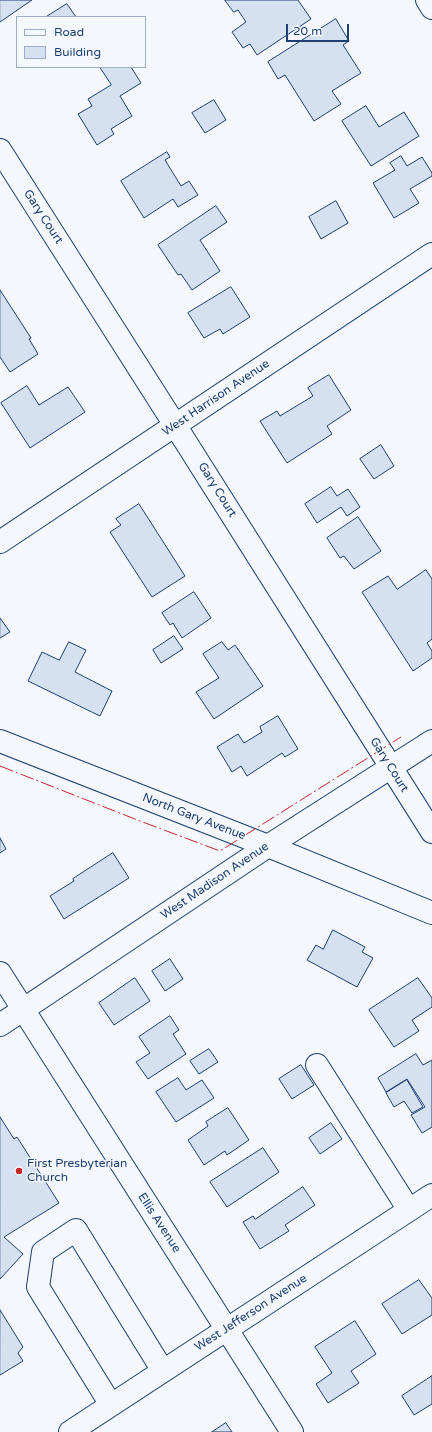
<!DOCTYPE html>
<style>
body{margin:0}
#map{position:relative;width:432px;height:1432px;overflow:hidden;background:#f4f7fb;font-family:"Varela Round",sans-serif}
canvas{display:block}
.legend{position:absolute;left:16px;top:16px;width:130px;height:52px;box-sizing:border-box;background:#f4f7fb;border:1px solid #9eadc5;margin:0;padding:5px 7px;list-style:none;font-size:12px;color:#1d3f73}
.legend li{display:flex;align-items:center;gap:8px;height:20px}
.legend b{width:20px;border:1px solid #9eadc5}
.scale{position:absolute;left:286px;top:24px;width:63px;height:18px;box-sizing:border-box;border:2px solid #1d3f73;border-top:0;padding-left:5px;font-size:12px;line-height:14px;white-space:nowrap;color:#1d3f73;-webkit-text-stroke:3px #f4f7fb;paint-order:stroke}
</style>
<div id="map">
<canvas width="432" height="1432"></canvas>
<ul class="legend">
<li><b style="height:5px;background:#f4f7fb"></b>Road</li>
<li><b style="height:11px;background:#d5e0f0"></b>Building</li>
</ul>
<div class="scale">20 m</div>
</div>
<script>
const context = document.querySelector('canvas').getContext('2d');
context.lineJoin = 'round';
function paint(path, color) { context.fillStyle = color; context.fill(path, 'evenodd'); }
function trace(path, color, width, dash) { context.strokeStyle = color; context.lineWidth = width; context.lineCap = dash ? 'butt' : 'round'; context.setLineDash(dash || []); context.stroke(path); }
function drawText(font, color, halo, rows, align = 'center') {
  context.font = font + ' "Varela Round",sans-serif'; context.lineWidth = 3; context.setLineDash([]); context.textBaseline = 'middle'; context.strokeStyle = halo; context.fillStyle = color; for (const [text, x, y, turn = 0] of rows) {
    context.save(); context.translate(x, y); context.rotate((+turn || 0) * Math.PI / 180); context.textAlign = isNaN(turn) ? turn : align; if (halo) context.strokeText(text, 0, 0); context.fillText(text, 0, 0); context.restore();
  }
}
const building = new Path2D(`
 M0 0H32L0 22Z
 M225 0H298L311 19 257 55 250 44 243 48 232 32 246 22 238 10 234 12Z
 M67 4 76 17H46Z
 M336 19 349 41 343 45 361 73 332 91 341 104 314 121 285 75 278 79 268 62Z
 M100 67H131L141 83 120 96 132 116 111 129 114 134 97 145 78 114 92 106 88 99 111 85Z
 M214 100 226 120 205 133 192 113Z
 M366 106 379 127 404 112 419 136 371 166 342 121Z
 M167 152 170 157 165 160 181 186 189 181 198 195 178 207 173 199 144 218 121 181Z
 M401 156 407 166 422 157 432 173V176L410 189 419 203 394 218 373 183 395 170 390 163Z
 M336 201 348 223 321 239 309 217Z
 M216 206 227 222 200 240 220 271 192 290 181 274 178 275 158 245Z
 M231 287 250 317 223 334 220 329 204 338 188 313Z
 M0 290 31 338 29 339 38 354 10 372 0 357Z
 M329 375 351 410 327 426 332 434 287 463 260 421 277 411 280 416 313 396 308 388Z
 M27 386 39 405 68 387 85 412 30 448 1 403Z
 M381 445 394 466 374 479 360 459Z
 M331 487 337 496 348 489 360 507 347 516 341 507 317 523 305 504Z
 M139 504 185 576 152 597 110 532 121 525 116 519Z
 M358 517 381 551 354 569 344 556 340 558 327 538Z
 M426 570 432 579V639L427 643 432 651V658L413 671 362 592 388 576 397 589Z
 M194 592 211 618 182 638 173 623 170 625 162 613Z
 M0 618 10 632 0 638Z
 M174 636 183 649 161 663 153 650Z
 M69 642 86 650 75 672 112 691 100 716 28 681 42 652 59 660Z
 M222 642 228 650 235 645 263 686 214 719 196 692 219 678 203 654Z
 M278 716 298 749 285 757 282 753 247 776 241 766 232 772 217 747 238 734 244 743 262 732 260 727Z
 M0 838 6 849 0 853Z
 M113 853 129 878 64 919 50 896 74 881 73 879Z
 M333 930 365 947 362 952 373 958 357 987 307 960 316 945 323 949Z
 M170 959 183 979 165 991 152 971Z
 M135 978 150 1001 114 1025 99 1003Z
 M418 978 432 998V1007L412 1020 419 1031 394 1047 369 1010Z
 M170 1016 179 1030 173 1034 186 1054 148 1079 136 1062 150 1053 139 1037Z
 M209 1049 218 1062 199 1074 190 1061Z
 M416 1054 423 1065 432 1060V1127L422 1133 411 1115 425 1107 407 1079 386 1092 378 1078Z
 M301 1065 314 1085 292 1099 279 1079Z
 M178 1078 186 1090 202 1080 214 1098 176 1122 156 1092Z
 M407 1080 423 1107 412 1113 404 1101 394 1107 386 1093Z
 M228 1108 249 1140 227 1155 225 1151 204 1165 188 1140 208 1126 206 1122Z
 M0 1117 14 1139 17 1137 59 1203 4 1237 23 1254 0 1279Z
 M331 1123 342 1139 320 1154 309 1138Z
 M263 1148 279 1172 227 1207 210 1182Z
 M303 1187 315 1205 285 1225 289 1231 260 1249 243 1222 253 1216 255 1219Z
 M419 1280 432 1298V1315L402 1334 382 1304Z
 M0 1310 23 1347 18 1353 23 1361 0 1375Z
 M355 1321 376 1354 351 1371 359 1383 328 1403 316 1384 332 1373 315 1347Z
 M432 1376V1404L414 1415 402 1396Z
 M226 1423 232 1432H212Z`);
paint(building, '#d5e0f0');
trace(building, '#1d3f73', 1);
const minor = new Path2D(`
 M427 0 432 8
 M0 150 175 425 432 832
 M0 542 432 254
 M0 741 268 846 432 913
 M0 973 292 1432
 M0 1025 268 846 432 741
 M317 1065 409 1210
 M111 1405 38 1287 43 1252 76 1230 163 1371
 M70 1432 432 1195`);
trace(minor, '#1d3f73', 24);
trace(minor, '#f4f7fb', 22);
trace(new Path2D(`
 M0 766 140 821 220 851 401 737`), '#c62828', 1, [14, 3, 2, 3]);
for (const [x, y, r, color] of [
 [19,1171,4,"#c62828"]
]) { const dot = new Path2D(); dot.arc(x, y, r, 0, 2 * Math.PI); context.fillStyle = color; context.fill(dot); trace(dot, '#f4f7fb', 1.5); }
drawText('12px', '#1d3f73', '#f4f7fb', [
 ["Gary Court",43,217,57],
 ["West Harrison Avenue",216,398,-34],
 ["Gary Court",217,490,58],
 ["Gary Court",389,765,58],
 ["North Gary Avenue",194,817,21],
 ["West Madison Avenue",215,881,-34],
 ["Ellis Avenue",159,1223,57],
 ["West Jefferson Avenue",251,1313,-33]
]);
drawText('12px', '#1d3f73', '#f4f7fb', [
 ["First Presbyterian",27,1164],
 ["Church",27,1178]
], 'left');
</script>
